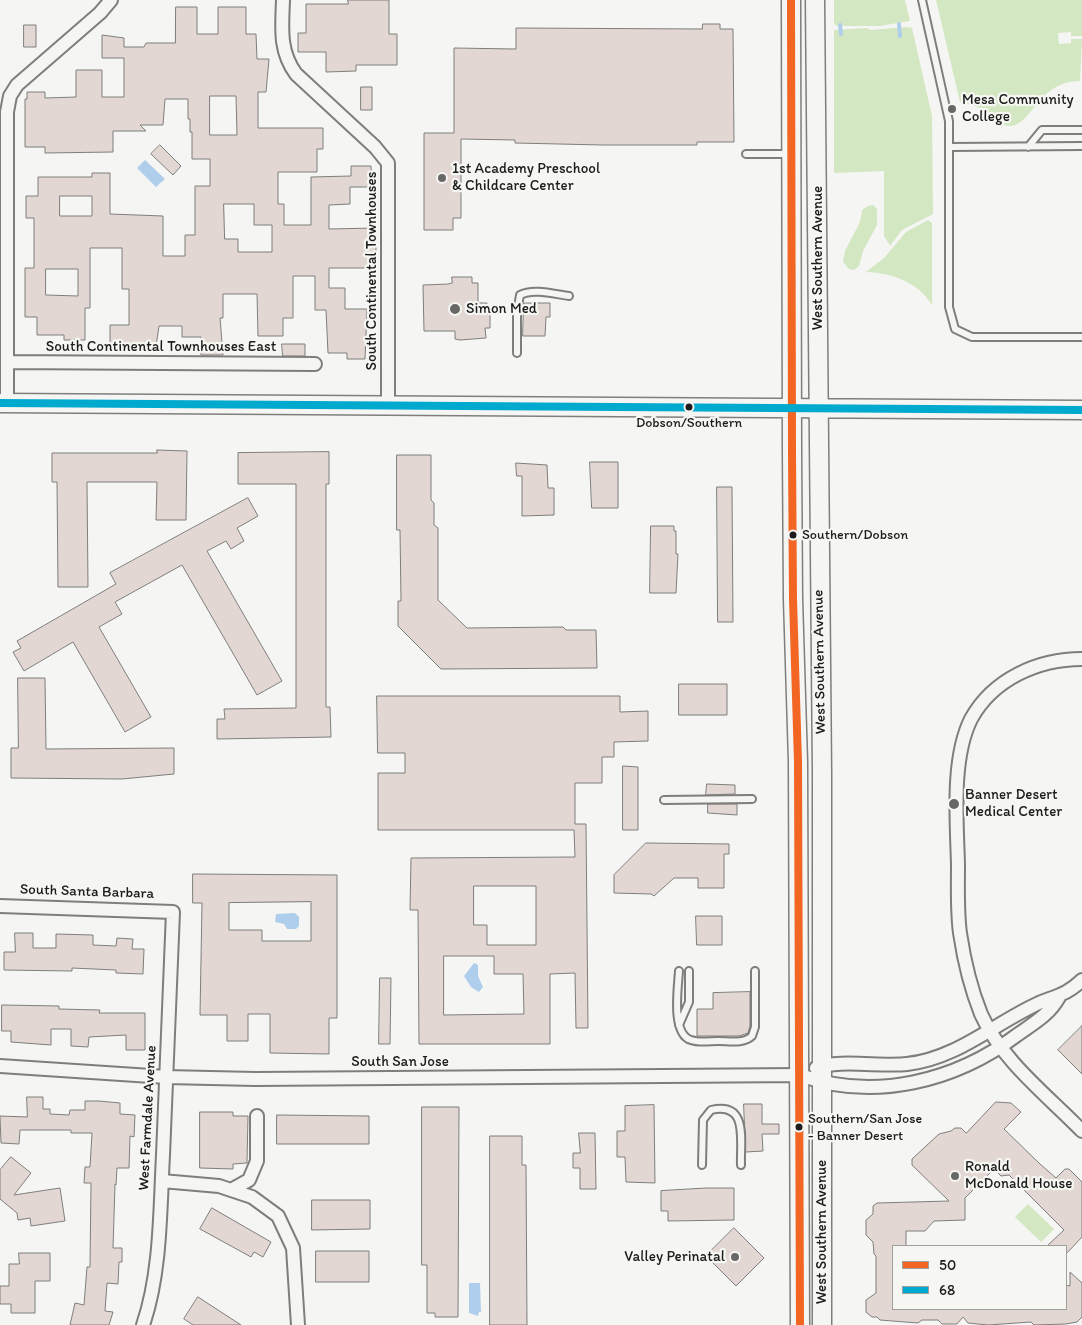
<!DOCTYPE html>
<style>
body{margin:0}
#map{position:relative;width:1082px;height:1325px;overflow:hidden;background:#f5f5f3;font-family:Itim,sans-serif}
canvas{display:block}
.legend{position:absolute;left:892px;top:1245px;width:175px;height:65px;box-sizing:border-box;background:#f6f6f2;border:1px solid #9f9f9c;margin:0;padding:6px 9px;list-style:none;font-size:15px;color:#1c1c1c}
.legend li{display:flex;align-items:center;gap:10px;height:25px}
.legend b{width:25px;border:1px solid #9f9f9c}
</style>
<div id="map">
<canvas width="1082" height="1325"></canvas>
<ul class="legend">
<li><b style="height:6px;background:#f26522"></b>50</li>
<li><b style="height:6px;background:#00a9ce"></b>68</li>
</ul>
</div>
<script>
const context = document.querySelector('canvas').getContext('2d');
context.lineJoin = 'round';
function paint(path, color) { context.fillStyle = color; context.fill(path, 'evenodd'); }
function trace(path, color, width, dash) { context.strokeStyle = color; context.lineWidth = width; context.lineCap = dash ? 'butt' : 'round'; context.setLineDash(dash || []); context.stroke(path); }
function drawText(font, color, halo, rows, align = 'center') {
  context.font = font + ' Itim,sans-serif'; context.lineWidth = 4.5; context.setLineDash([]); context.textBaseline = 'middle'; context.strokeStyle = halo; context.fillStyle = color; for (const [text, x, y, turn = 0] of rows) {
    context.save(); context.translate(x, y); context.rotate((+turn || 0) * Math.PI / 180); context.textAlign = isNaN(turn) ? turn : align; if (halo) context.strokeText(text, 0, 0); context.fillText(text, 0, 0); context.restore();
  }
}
paint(new Path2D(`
 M834 0H905L910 21 880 26H837L834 24Z
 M936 0H1082V36H1071V32L1058 33 1059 44 1071 43V39H1082L1080 81C1037 81 1032 128 1008 126 1000 125 995 118 989 114 981 108 970 104 960 102Z
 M907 27 912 28 932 116 933 214 902 230 890 246 884 236V171L834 173V30L867 28 871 30Z
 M868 206 873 205 877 209V225L863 251 859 266 854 270 849 269 843 262 845 251 860 222 862 210Z
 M928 220 932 223V305C918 282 892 273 866 272L884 258 906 232Z
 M1028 1204 1054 1229 1041 1242 1015 1217Z`), '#d3e8c2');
paint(new Path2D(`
 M145 160 165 179 156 187 137 168Z
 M295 913 299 917V926L296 929H287L284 924 275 922 276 914Z
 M474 963 478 965V976L483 987 479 992 471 987 464 976Z
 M469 1283H480L481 1312H479L478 1316 469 1313Z`), '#aeceec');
trace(new Path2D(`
 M899 24 900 36
 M840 25 841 34`), '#aeceec', 4);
const building = new Path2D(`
 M348 0H389V34H397V65H356V71L326 72V52H298V33H306V4H348Z
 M176 7H197V34H218V7H246V34H256L257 59H269L266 92H258V128H323V149H317V172H278V204H284V225H311V177L351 176V166H371L372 187H350V204L329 205V229L376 228V268H329V288H345V309H367L365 359H347V353H328L326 310H315V276H293V318H283V336H258L257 294H223V318H220L223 355H201V337H182V326H159L156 346H110V325H129V289H122V248H90V308H85V340H64V335H37V317H25V268H34V218H26V196H38V177H92V173H110V214L163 216V256H185V235H195V186H210V159H192V132H190V119H188V99H165L163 125H140L146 131H113V152L45 153V147H25V99H27V92H45V98L76 97V70H102V97H124V58H102V35L124 38V47H144L146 43H175ZM210 96H236L237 135H210ZM60 196H92V216H60ZM224 204H254V225H272V252H238V239H225ZM46 269H78V296L46 295Z
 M703 24H720V29H733L734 142H697V145H603L515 143V140L461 139V218H453V230H424V133H454V48L516 49V28L702 29Z
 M24 25H36V47H24Z
 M361 87H372V110H361Z
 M160 145 181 166 173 175 151 154Z
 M452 277H472V283H478V303H487V314H490V328H485L486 338 460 340 455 339V331H424L423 285 448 284 452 283Z
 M524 303H550V317H546L545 336H523Z
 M282 344H305V356H283Z
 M157 450 187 451 186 520H156L157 482H87L88 587H58L57 482H52V453H157Z
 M329 452V484H326V707H330L331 737 217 739V719H225L224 709 296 708V484H238V453Z
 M397 455H431V500L434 503V525L438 528V600L467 628 563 627 566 630H596L597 668 441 669 398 626V601H401L400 530H397Z
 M590 462H618V508H592Z
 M516 463 547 465 548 488H554V515L522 516V476H517Z
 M717 487H732L733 622H718Z
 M248 498 258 516 237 528 244 541 231 549 226 541 207 551 282 681 257 695 182 565 115 602 122 614 99 627 151 717 125 732 73 642 24 671 13 652 21 648 17 641 116 584 110 573Z
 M651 526H674V531H676V554H678L676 593H650Z
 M18 678H45L46 749 174 748V774L122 779 11 778V748H18Z
 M679 684H727V715H679Z
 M377 696H620V712L648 711V741L614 742V757H602V783H575V824H586L588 1028H576L575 973 550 974V1044H419L418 910H410L411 858 575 857 574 830H378V773H405V753H378ZM474 886H536V945H487V925H474ZM444 956H494V974H523L524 1014 444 1015Z
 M623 766 638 767V830H623Z
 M707 784 735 785V794L706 795Z
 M708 804H737V815L708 813Z
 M646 843 729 844V854H724V888H698V878H674L654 896 651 894 614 893V875Z
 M193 874 337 875V1018H329V1054L270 1053V1014H248V1041H227V1015H200L202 903H193ZM311 902V941H262V930H229V903Z
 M696 916H722V945H697Z
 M15 933H33V948H56V934L93 935V945L116 946 117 938 133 939 132 949H144L143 974 116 973V970L72 968V971L4 970V952H15Z
 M380 978H391L390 1044H379Z
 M750 992V1026L748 1033 739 1036H697V1009H713V993Z
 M2 1005 59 1006V1009L100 1010 99 1013H145V1050H126V1035L89 1037 88 1047 71 1046V1029H51V1045L11 1042V1031H2Z
 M1082 1026V1074L1058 1050Z
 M27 1097H43V1109H50V1114L69 1115 70 1110H85V1101H99L120 1103V1114L135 1115 134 1137 130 1136 129 1168H117L116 1185 115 1184 113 1248H122V1262H119L118 1284 107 1283 105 1311 113 1312 109 1325H70L75 1303 84 1305 87 1267H90L91 1183H84L85 1167H90L92 1133H71V1130H20L19 1144 1 1143 0 1116 27 1117Z
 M996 1102 1011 1103 1021 1112 1004 1129 1040 1164 1056 1178 1065 1169H1069L1082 1182V1237L1066 1254V1246H1047L1064 1230 1009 1175 1001 1176 994 1169 965 1198V1220L934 1221 925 1231H906V1246H893V1309H1066V1285L1070 1286V1272L1082 1283V1317L1077 1322 1066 1324 1034 1325 1031 1322 988 1325 968 1323 963 1317 957 1324H942L938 1320H922L918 1323 880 1320 877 1317H872L866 1312V1300L876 1293V1256L874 1254 873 1242 866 1235V1220L873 1214V1206L877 1203 949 1201 912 1165V1159L939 1134 951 1131 955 1128H961L966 1133Z
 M744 1104H762V1124H779V1134H762L763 1151 746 1152Z
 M654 1105 655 1183 626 1182 625 1157H617V1131H625V1106Z
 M422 1107H459L458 1317H435V1313H427V1265H422Z
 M200 1112H233V1116H248L247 1163 233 1164V1169L200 1168Z
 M277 1115 369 1116V1144H277Z
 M579 1133H595L596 1189H580V1168H573V1153H580Z
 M490 1136H522V1165H526L527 1325H490Z
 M11 1157 31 1173 14 1195 60 1188 65 1221 31 1226 30 1218 18 1220 17 1213 0 1199V1170Z
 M707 1188H734V1220L668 1221V1211H661V1191Z
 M312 1200H370V1229L312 1230Z
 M212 1208 271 1242 263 1257 254 1252 251 1257 200 1229Z
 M734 1228 764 1258 736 1286 706 1256Z
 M316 1251H369V1282H316Z
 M19 1253H50V1281H35V1313H11V1304H0V1286H9V1264H19Z
 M198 1297 241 1325H193L184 1319Z`);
paint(building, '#e2d7d3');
trace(building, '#7e7e7d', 1);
const service = new Path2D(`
 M922 0 949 121V307L955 329 972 337H1082
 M950 147 1082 146
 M1028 147 1042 130H1082
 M746 154H790
 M517 353V312L520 295C533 288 554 294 569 296
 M664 800 752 799
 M679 971C678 988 671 1034 691 1040 699 1043 710 1041 719 1041 729 1041 744 1044 752 1036L755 1027V971
 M679 1025 689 1002V971
 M702 1165 703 1120 711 1110C749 1101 740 1141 741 1165`);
const minor = new Path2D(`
 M283 0C282 28 279 51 296 74L375 147 388 163V405
 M8 362 315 364
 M7 403V112L10 96 17 85 100 13 111 0
 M1082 659C1038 659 993 679 971 719 951 759 957 822 958 865 958 888 957 911 960 933 964 960 971 989 981 1014 1002 1061 1047 1095 1082 1131
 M0 906 173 912C170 993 166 1074 163 1155 160 1210 161 1273 143 1325
 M0 1066 166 1077 255 1079 800 1075C874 1102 956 1081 1017 1035 1034 1023 1049 1015 1059 997
 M816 1068C838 1059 882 1067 907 1064 956 1059 995 1023 1039 1003 1056 996 1068 994 1082 980
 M162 1181 219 1186 252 1197 278 1216 293 1248 298 1325
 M231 1190 249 1180 257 1161V1116`);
const secondary = new Path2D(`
 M791 0 792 451 793 599 798 762 800 1325
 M815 0 822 773V1325
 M0 403 1082 410`);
trace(service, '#7e7e7d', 10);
trace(minor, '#7e7e7d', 16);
trace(secondary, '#7e7e7d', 21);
trace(service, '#f5f5f3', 6);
trace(minor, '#f5f5f3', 12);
trace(secondary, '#f5f5f3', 18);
trace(new Path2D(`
 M791 0 792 451 793 599 798 762 800 1325`), '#f26522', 8);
trace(new Path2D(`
 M0 403 1082 410`), '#00a9ce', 8);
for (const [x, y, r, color] of [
 [952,109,5,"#686867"],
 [442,178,5,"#686867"],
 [455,309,6,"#686867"],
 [689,407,4.5,"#1c1c1c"],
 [793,535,4.5,"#1c1c1c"],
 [954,804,6,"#686867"],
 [799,1127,4.5,"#1c1c1c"],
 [955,1176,5,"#686867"],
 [735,1257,5,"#686867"]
]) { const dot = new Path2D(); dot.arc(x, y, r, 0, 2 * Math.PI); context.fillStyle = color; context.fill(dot); trace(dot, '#f6f6f2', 2); }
drawText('14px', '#1c1c1c', '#f6f6f2', [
 ["Dobson/Southern",689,423,"center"],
 ["Southern/Dobson",802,535],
 ["Southern/San Jose",808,1119],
 ["- Banner Desert",808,1136]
], 'left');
drawText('15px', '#1c1c1c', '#f6f6f2', [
 ["Mesa Community",962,100],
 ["College",962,117],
 ["1st Academy Preschool",452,169],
 ["& Childcare Center",452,186],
 ["Simon Med",466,309],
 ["Banner Desert",965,795],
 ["Medical Center",965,812],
 ["Ronald",965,1167],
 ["McDonald House",965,1184],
 ["Valley Perinatal",725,1257,"right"]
], 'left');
drawText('15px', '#1c1c1c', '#f6f6f2', [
 ["West Southern Avenue",818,258,-90],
 ["South Continental Townhouses",372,271,-90],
 ["South Continental Townhouses East",161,347],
 ["West Southern Avenue",820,662,-91],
 ["South Santa Barbara",87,892,2],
 ["South San Jose",400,1062],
 ["West Farmdale Avenue",148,1118,-87],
 ["West Southern Avenue",822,1232,-90]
]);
</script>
